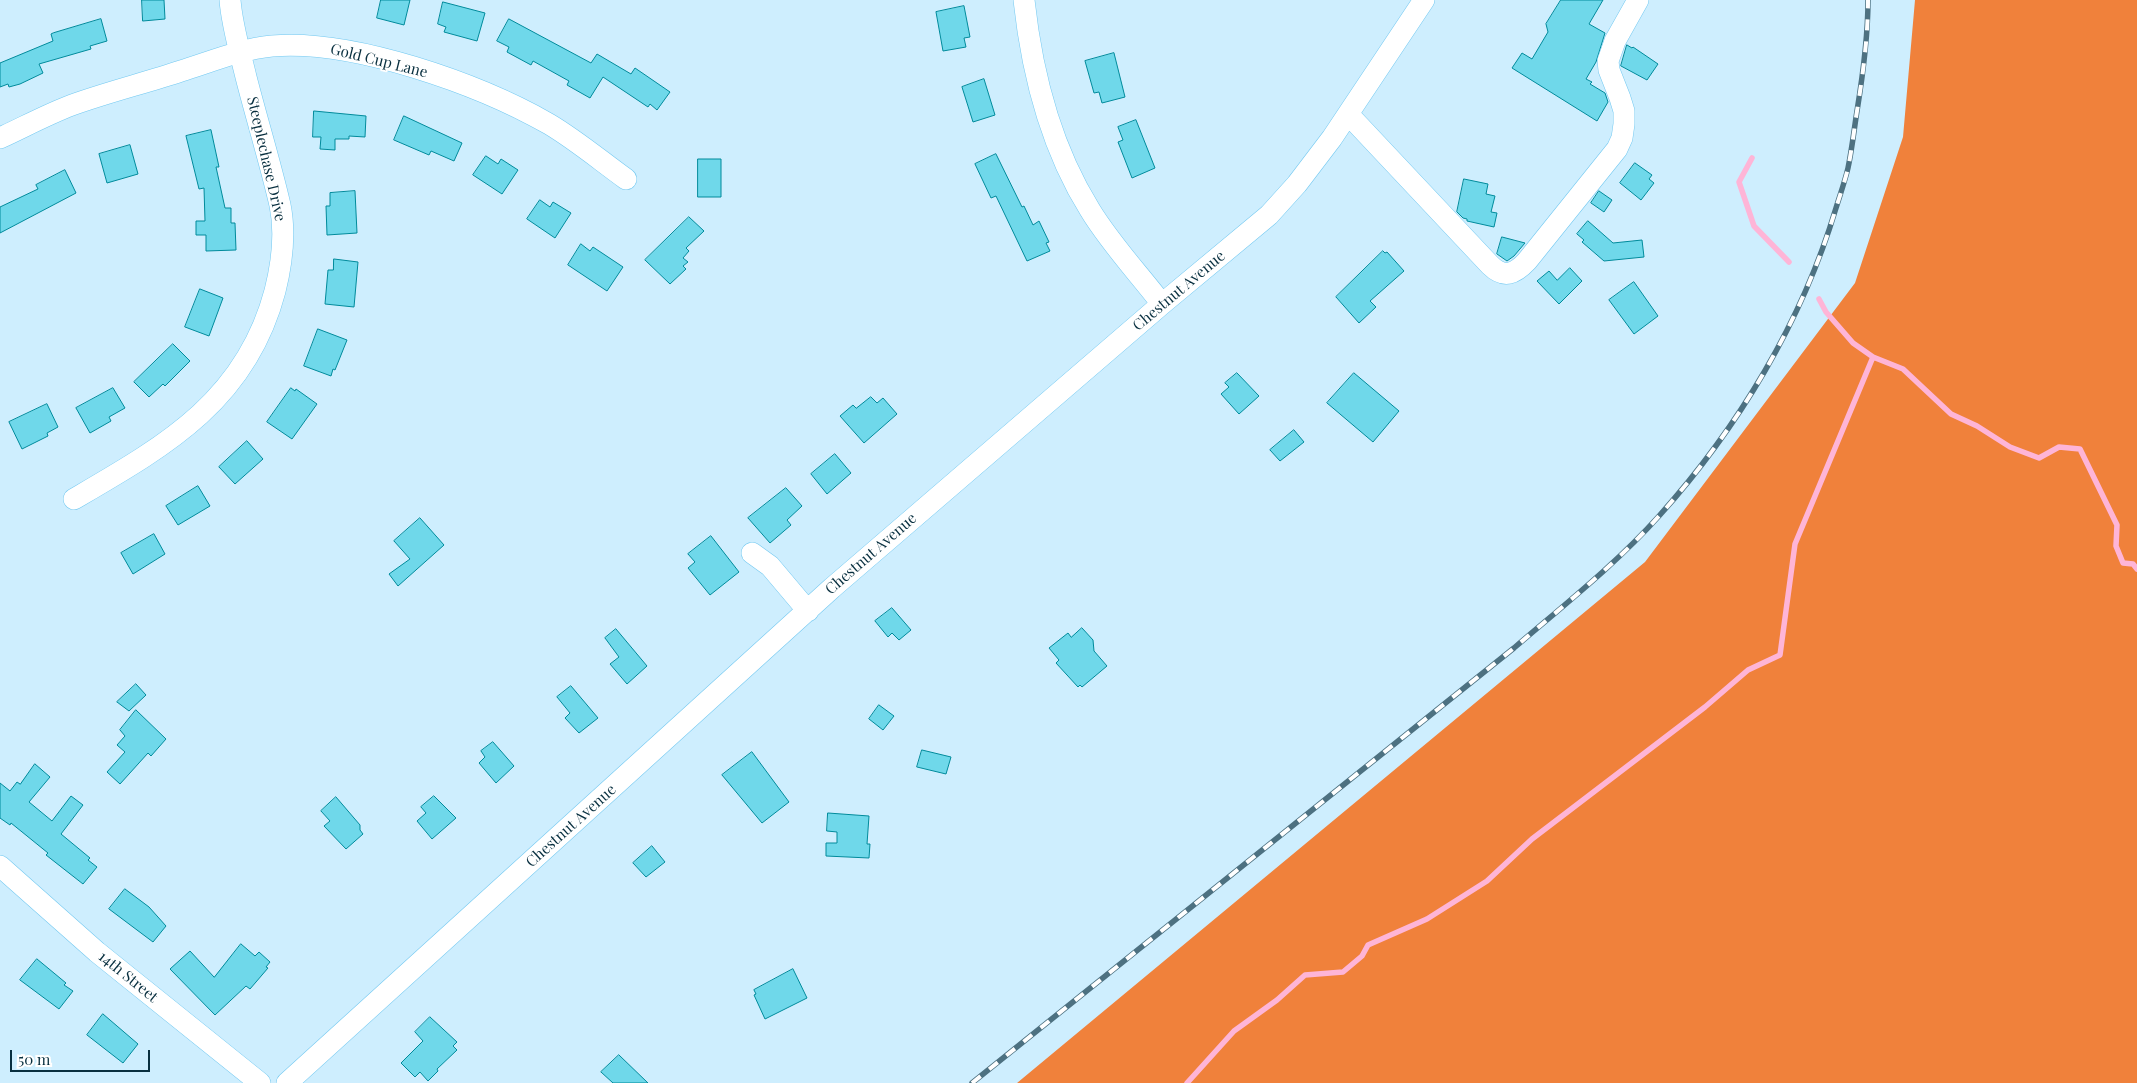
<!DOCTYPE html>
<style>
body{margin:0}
#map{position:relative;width:2137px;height:1083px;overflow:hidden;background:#ceeefe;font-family:"Playfair Display",serif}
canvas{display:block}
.scale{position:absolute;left:10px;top:1050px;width:140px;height:22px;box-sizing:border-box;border:2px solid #082f3f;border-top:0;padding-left:6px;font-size:15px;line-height:18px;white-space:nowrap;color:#082f3f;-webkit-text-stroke:4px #fff;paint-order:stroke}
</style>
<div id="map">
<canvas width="2137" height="1083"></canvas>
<div class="scale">50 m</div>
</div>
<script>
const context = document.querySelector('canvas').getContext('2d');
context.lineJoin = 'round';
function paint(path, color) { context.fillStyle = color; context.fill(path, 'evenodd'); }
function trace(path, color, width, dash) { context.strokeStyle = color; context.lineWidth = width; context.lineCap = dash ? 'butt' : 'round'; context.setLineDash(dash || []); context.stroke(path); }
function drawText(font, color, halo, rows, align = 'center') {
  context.font = font + ' "Playfair Display",serif'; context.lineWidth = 4; context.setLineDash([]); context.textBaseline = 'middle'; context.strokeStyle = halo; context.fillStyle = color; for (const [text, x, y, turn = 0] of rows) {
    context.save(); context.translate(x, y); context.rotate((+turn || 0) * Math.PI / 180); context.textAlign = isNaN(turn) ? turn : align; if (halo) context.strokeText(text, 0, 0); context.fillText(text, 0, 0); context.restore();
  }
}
paint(new Path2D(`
 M1915 0H2137V1083H1017L1645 562 1855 283 1903 137Z`), '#f0813b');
trace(new Path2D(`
 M1752 158 1739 182 1754 226 1789 262
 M1819 299 1826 312 1853 343 1873 357 1903 369 1951 414 1977 426 2010 447 2039 458 2059 447 2080 449 2117 525 2116 546 2123 563 2133 564 2137 569
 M1187 1083 1234 1031 1277 1000 1305 975 1343 972 1362 956 1368 945 1427 919 1487 881 1532 839 1705 707 1748 670 1780 655 1795 544 1873 357`), '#feb5d7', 5.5);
const building = new Path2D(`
 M142 0H164L165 19 143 21Z
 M381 0H410L404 25 377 18Z
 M1561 0H1603L1589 24 1605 33 1596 62 1586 79 1592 82 1590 84 1605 93 1608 102 1597 121 1512 68 1522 53 1532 59 1548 32 1546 24Z
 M443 2 485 13 477 41 444 32 446 27 438 24Z
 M964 6 970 37 964 38 966 47 943 51 936 12Z
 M101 19 107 41 90 46 91 49 39 64 43 73 20 84 9 87 8 84 0 87V63L53 41 51 34 53 33Z
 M509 19 591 63 597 54 631 74 635 68 670 92 657 110 650 104 648 107 603 77 590 98 567 85 569 81 533 61 531 65 507 52 509 47 497 41Z
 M1627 45 1632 48 1633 47 1658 64 1647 80 1621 66Z
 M1114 53 1125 97 1102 103 1099 92 1094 93 1085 61Z
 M984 79 995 115 973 122 962 87Z
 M314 111 366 116 365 137 349 136V139H335V150L320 149 321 137H313Z
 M404 116 462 143 454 161 431 151 429 155 394 140Z
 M1136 120 1155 168 1132 178 1118 142 1123 140 1118 127Z
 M211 130 219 167H216L225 208H231V223H235L236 250 206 251V235H196V221H205L204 188 199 189 186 136Z
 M130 145 138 174 107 183 99 154Z
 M996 154 1022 207 1024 206 1033 225 1039 221 1049 242 1046 243 1050 251 1027 261 996 196 991 198 975 164Z
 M486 156 498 164 501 159 518 170 502 194 473 175Z
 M698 159H721V197H698Z
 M1635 163 1652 175 1649 179 1654 183 1641 200 1620 183Z
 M65 170 76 193 0 233V207L38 189 36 185Z
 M1464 179 1488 184 1486 194 1495 196 1491 212 1497 213 1494 227 1467 221V219L1463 218 1457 212Z
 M355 191 357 233 327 235 326 206H330V193Z
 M1599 191 1612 200 1604 212 1591 203Z
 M540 200 550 207 553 202 571 213 555 238 527 219Z
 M689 217 704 231 686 248 689 251 683 258 688 262 683 266 686 269 670 284 645 260Z
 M1588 221 1613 243 1642 240 1644 257 1604 261 1582 242 1584 240 1577 234Z
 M1502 237 1525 243 1514 256 1507 261 1497 254Z
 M581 244 590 251 593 247 623 267 607 291 568 265Z
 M1383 251 1385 253 1387 252 1404 271 1370 301 1376 307 1359 323 1336 297Z
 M334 259 358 262 354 307 325 304 328 270H333Z
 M1570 268 1582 281 1559 304 1537 281 1549 271 1557 280Z
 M1634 282 1658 316 1634 334 1609 300Z
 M200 289 223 298 209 336 185 327Z
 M318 329 347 340 335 370 333 369 331 376 304 366Z
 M173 344 190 361 165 386 163 384 149 397 134 382Z
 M1237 373 1259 396 1239 414 1221 394 1229 387 1225 383Z
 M1354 373 1399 411 1373 442 1327 403Z
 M113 388 125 408 109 417 111 421 90 433 76 408Z
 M291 388 295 391 296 389 317 404 292 439 267 422Z
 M871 397 877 403 883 398 897 414 864 443 840 416 853 405 856 408Z
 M47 404 58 427 47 433 48 436 22 449 9 422Z
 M1294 430 1304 442 1280 461 1270 450Z
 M247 441 263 459 235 484 219 467Z
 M835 454 851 473 827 494 811 474Z
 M198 486 210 506 178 525 166 506Z
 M786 488 802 506 787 520 791 525 770 543 748 518Z
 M420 518 444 545 398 586 389 574 410 559 394 541Z
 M154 534 165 554 133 574 121 553Z
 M711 536 739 572 710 595 688 568 695 562 688 554Z
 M892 608 911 630 899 640 892 633 888 637 875 621Z
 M1082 628 1093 640 1094 651 1107 666 1082 687 1080 685 1078 687 1056 663 1059 660 1049 648 1068 633 1071 637Z
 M616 629 647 666 627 684 610 664 619 657 605 638Z
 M136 684 146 695 129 711 117 702Z
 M571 686 598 718 579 733 565 718 570 713 557 697Z
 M879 705 894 716 883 730 869 719Z
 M136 710 166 739 151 756 148 753 120 784 107 772 125 752 117 745 125 736 120 730Z
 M493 742 514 766 496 783 479 763 485 757 481 751Z
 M922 750 951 757 946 774 917 767Z
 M752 752 789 802 762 823 722 775Z
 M35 764 50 777 29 802 52 821 71 796 83 805 61 834 90 858 88 860 97 867 83 884 46 855 48 853 11 823 10 825 0 818V783L10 791 17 782 20 784Z
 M434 796 456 818 432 839 417 821 426 813 421 807Z
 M336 797 360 825V830L363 834 346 849 324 826 330 821 321 811Z
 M828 813 869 816 867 844H870L869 858 826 856V843H837V832L827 831Z
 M652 846 665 862 646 877 633 863Z
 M125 889 149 907 166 926 153 942 109 909Z
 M241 944 255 956 259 952 270 962 266 967 268 968 250 989 246 986 215 1015 170 969 190 951 214 977Z
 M37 959 66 983 64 985 73 991 59 1009 20 980Z
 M793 969 807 998 765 1019 754 995 756 994 754 990Z
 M103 1014 138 1044 123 1063 87 1035Z
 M430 1017 457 1042 453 1046 457 1050 437 1069 438 1071 428 1081 420 1072 415 1077 401 1063 423 1041 415 1032Z
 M619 1055 648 1083H613L601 1072Z`);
paint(building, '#6fd8ea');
trace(building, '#008a9b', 1);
const minor = new Path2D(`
 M1024 0C1032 74 1050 146 1090 210 1110 243 1138 273 1162 304
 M1348 114 1490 265C1504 279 1515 274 1527 261L1617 149 1622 138 1624 124V111L1620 98 1609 70 1608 61 1615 41 1638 0
 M0 138C24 127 48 114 72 105 108 92 145 83 181 71 210 62 241 49 272 46 353 39 479 84 549 124 576 140 601 161 626 179
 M74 499C165 446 246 401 275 291 282 263 286 234 280 205 270 162 257 120 246 77 240 52 232 26 230 0
 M752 553 770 566 808 611
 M0 866 97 952 260 1083
 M287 1083 832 588 1162 304 1269 215 1297 184 1332 138 1424 0`);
trace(minor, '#72c8f0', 22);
trace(minor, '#fff', 21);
const rail = new Path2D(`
 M972 1083 1514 648C1564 605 1616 564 1659 516 1738 428 1802 322 1836 208 1840 195 1845 181 1848 168 1852 149 1854 130 1857 111 1863 74 1868 37 1868 0`);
trace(rail, '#4d7181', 5.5);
trace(rail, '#fff', 4, [11]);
drawText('15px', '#082f3f', '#fff', [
 ["Gold Cup Lane",379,61,14],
 ["Steeplechase Drive",266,159,77],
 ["Chestnut Avenue",1179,291,-40],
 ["Chestnut Avenue",871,554,-41],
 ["Chestnut Avenue",571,826,-42],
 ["14th Street",128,977,39]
]);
</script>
